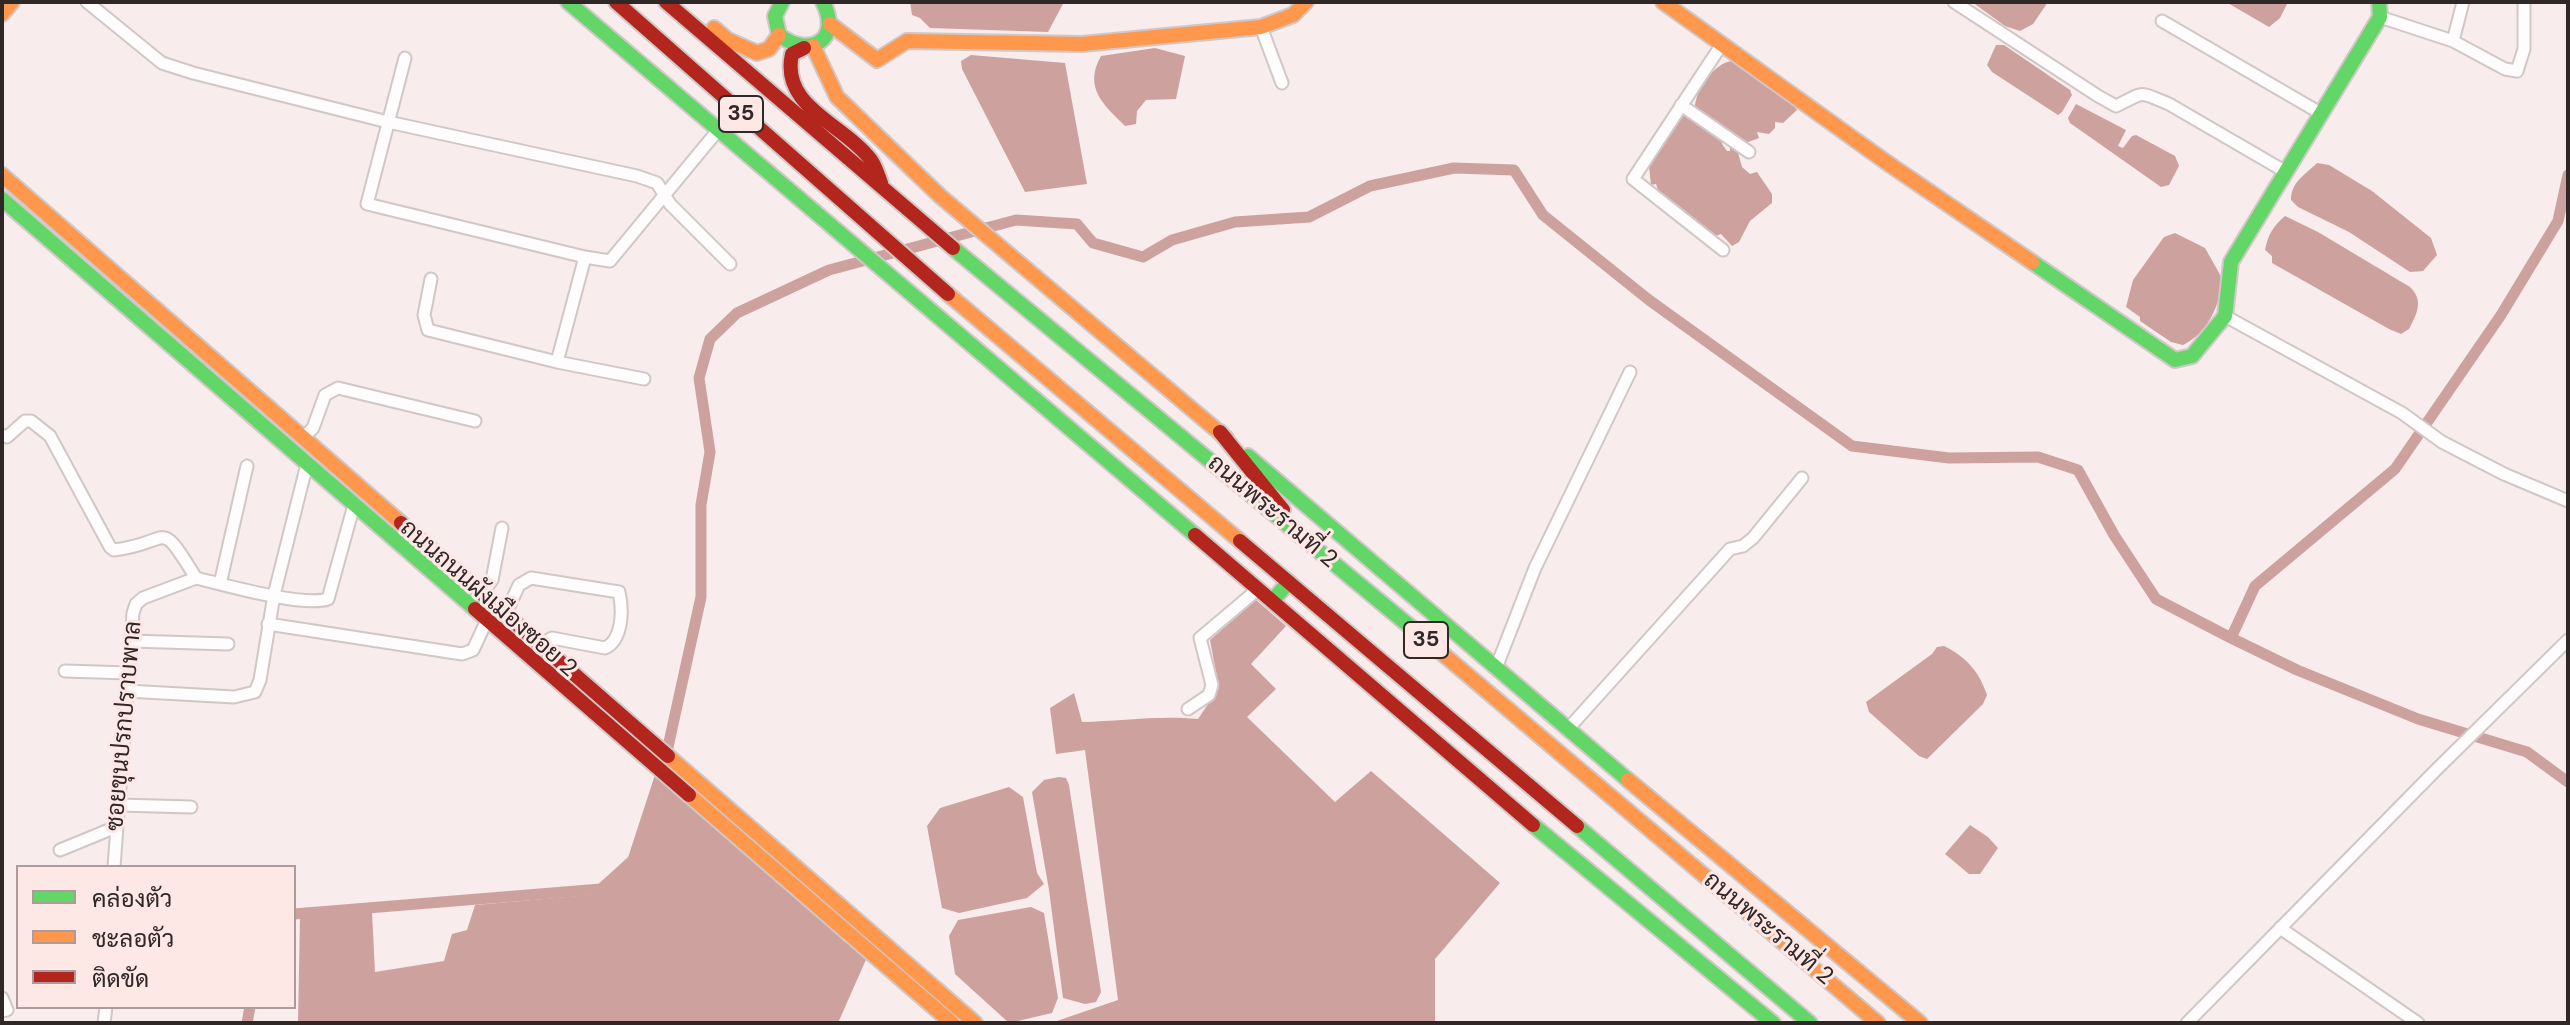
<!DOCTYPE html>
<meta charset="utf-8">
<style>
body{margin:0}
#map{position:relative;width:2570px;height:1025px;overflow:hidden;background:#f8ecec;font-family:"DM Sans",Sarabun,sans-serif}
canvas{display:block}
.frame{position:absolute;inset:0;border:4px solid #302827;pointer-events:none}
.legend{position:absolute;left:16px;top:865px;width:280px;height:144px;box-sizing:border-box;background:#fee8e6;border:2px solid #ac9b9a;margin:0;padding:10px 14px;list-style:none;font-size:24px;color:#302827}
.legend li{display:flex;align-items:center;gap:16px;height:40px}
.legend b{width:40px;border:2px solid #ac9b9a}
</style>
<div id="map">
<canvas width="2570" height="1025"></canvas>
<div class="frame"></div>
<ul class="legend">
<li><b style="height:10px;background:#63d668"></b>คล่องตัว</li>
<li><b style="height:10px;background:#ff974d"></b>ชะลอตัว</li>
<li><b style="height:10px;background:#b3261e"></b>ติดขัด</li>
</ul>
</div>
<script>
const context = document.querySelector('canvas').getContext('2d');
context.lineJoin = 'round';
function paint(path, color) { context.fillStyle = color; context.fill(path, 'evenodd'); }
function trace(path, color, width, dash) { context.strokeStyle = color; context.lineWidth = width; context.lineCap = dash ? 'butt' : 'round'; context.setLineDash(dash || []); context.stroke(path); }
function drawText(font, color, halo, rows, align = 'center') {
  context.font = font + ' "DM Sans",Sarabun,sans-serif'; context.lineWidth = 6; context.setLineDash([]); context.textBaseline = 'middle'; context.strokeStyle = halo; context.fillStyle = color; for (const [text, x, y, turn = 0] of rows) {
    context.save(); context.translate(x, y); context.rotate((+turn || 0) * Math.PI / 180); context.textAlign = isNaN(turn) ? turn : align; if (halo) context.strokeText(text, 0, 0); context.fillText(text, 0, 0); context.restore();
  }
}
paint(new Path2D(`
 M910 2H1064L1048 32 930 28 920 18 912 15Z
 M1972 2H2048L2033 24 2020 31 2005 26Z
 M2226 2H2288L2280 18 2269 27Z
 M1996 45H2004L2070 90 2072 95 2062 112 2058 115 1992 72 1987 65Z
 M1155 48 1185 56 1176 99 1146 100 1137 111 1136 124 1125 126C1104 105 1083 88 1101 56Z
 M971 55 1065 63 1087 184 1025 192 962 69 961 61Z
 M1732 61 1792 103 1797 110 1783 123 1775 122V128L1769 134 1757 132 1759 138 1743 144 1695 108C1695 90 1714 63 1732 61Z
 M2076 104 2126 130 2118 146 2123 148 2132 136 2136 135 2175 156 2179 166 2169 185 2161 187 2070 123 2068 118Z
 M1683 115 1721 137 1722 144 1727 151H1730V145L1737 149 1742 167 1750 174 1757 172 1772 194V203L1750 221 1739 242 1732 246 1721 234 1713 237 1658 190 1656 184 1651 185 1649 166 1678 117Z
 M2317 163 2329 165 2372 191 2431 238 2437 255 2423 271 2410 272 2349 232 2298 207 2291 200C2291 182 2305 175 2317 163Z
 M2285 216 2318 232 2410 287C2424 300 2417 314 2409 329L2401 334 2389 329 2272 263V256L2265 250C2268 235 2273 226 2285 216Z
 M2175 233 2205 248 2223 280C2219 306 2208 333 2183 345L2171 342 2140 321V317L2126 307 2133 280 2164 237Z
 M1256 600 1286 626 1251 664 1276 689 1247 717 1335 802 1371 771 1500 883 1435 959V1023H1051L1118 1000 1085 750 1056 754 1050 708 1074 693 1082 722C1121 721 1159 715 1198 719L1219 688 1210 640Z
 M1944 646C1966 657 1979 671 1987 695L1983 704 1927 759 1919 756 1869 712 1866 702 1932 654 1937 647Z
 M1059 777 1066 778 1069 785 1101 992 1096 1002 1085 1004 1063 998 1049 890 1032 792 1044 780Z
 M664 782 868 955 838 1023H298L300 918 372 912 375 972 444 961 452 934 467 930 475 905 601 894 638 859Z
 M1009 787 1023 797 1037 873 1044 884 1027 898 959 913 942 908 927 826 940 808Z
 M1970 825 1988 837 1998 848 1980 874H1969L1945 854Z
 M1031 907 1044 913 1058 998 1052 1013 1009 1023 955 974 949 936 958 920Z`), '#cda19e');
trace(new Path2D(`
 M2568 175 2558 221 2501 315 2395 469 2255 586 2231 638 2297 670 2418 719 2527 752 2568 782
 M294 914 601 889 633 860 664 765 701 597V505L710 452 699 378 710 339 737 313 829 270 1016 220 1077 224 1093 243 1143 257 1172 240 1235 222 1309 217 1370 186 1454 168 1514 170 1543 215 1649 300 1852 446 1949 458 2038 457 2078 470 2114 535 2156 599 2231 638
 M247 1023 250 1007`), '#cda19e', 11);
const street = new Path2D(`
 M87 2 162 63 193 73 388 122 637 176 657 183 670 204 730 264
 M1954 2 2098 96 2116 106C2146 92 2136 90 2169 104L2286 172
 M2380 17 2453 41 2505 69 2517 71 2524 49V2
 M2162 21 2322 114
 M1261 27 1282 83
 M2453 41 2463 2
 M1722 44 1633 179 1723 250
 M405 58 367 204 585 257 610 261 719 129
 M1681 105 1749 152
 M431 279 424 315 428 330 557 362 644 379
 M2225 316 2402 413 2442 442 2504 474 2568 501
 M557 362 585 257
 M2 435 7 437 25 421H31L50 436 110 547 114 550C173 543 157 515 196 578 225 585 302 607 328 599L354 505
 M303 438 313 428 325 395 338 388 475 421
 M220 584 247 466
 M482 594 492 580 502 528
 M505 615 519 585 531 578 619 592C623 609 623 640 605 648L552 638 540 645
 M268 624 462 654 473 650 487 620
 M131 641 228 644
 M1496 668 1535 568 1630 372
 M65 671 129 673
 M127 691 234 697 255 692 260 680 274 595 307 464
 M1188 709 1209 695 1212 685 1200 638 1257 590
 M1567 730 1730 549 1743 546 1753 538 1802 478
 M119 805 191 807
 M60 850 116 827
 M114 867 133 613 136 604 143 598 196 578
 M2280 928 2418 1023
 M2 998 7 1010 2 1011
 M104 1023 106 1007
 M2187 1023 2436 770 2568 640`);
const fast = new Path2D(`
 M568 2 1195 535
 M782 2 775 16 779 35C810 59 842 40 823 2
 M2 199 475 609
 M953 248 1430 643
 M2032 262 2175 360 2192 356 2225 316 2231 262 2380 17 2379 2
 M1248 456 1628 780
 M1272 601 1289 582
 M1533 825 1773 1023
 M1577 826 1810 1023`);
const slow = new Path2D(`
 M1663 2 1886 162 2032 262
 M2 14 12 2
 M830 24 877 60 907 41 1082 44 1261 27 1293 15 1306 2
 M714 28 728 40 757 53 769 49 779 35
 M813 46 837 97 940 196 1226 438
 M2 175 401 523
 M948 294 1240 541
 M1430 643 1878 1023
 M668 756 975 1023
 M1628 780 1920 1023
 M689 795 952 1023`);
const jam = new Path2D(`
 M616 2 948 294
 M666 2 953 248
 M804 48 792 54C780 107 844 124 871 160 876 167 878 175 881 183
 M1220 432 1283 510
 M401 523 668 756
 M1195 535 1533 825
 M1240 541 1577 826
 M475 609 689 795`);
trace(street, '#d0c7c7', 15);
trace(fast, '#d0c7c7', 18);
trace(slow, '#d0c7c7', 18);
trace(jam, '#d0c7c7', 18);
trace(street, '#fefcfc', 11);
trace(fast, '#63d668', 14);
trace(slow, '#ff974d', 14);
trace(jam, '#b3261e', 14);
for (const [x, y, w] of [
 [741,114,44],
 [1426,640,44]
]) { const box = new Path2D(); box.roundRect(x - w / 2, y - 18, w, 36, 6); context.fillStyle = '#fee8e6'; context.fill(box); trace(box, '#302827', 2); }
drawText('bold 22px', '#302827', null, [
 ["35",741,114],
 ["35",1426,640]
]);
drawText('24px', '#302827', '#fee8e6', [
 ["ถนนพระรามที่ 2",1272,512,40],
 ["ถนนถนนผังเมืองซอย 2",488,599,41],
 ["ซอยขุนปรกปราบพาล",125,726,-85],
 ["ถนนพระรามที่ 2",1768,929,40]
]);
</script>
